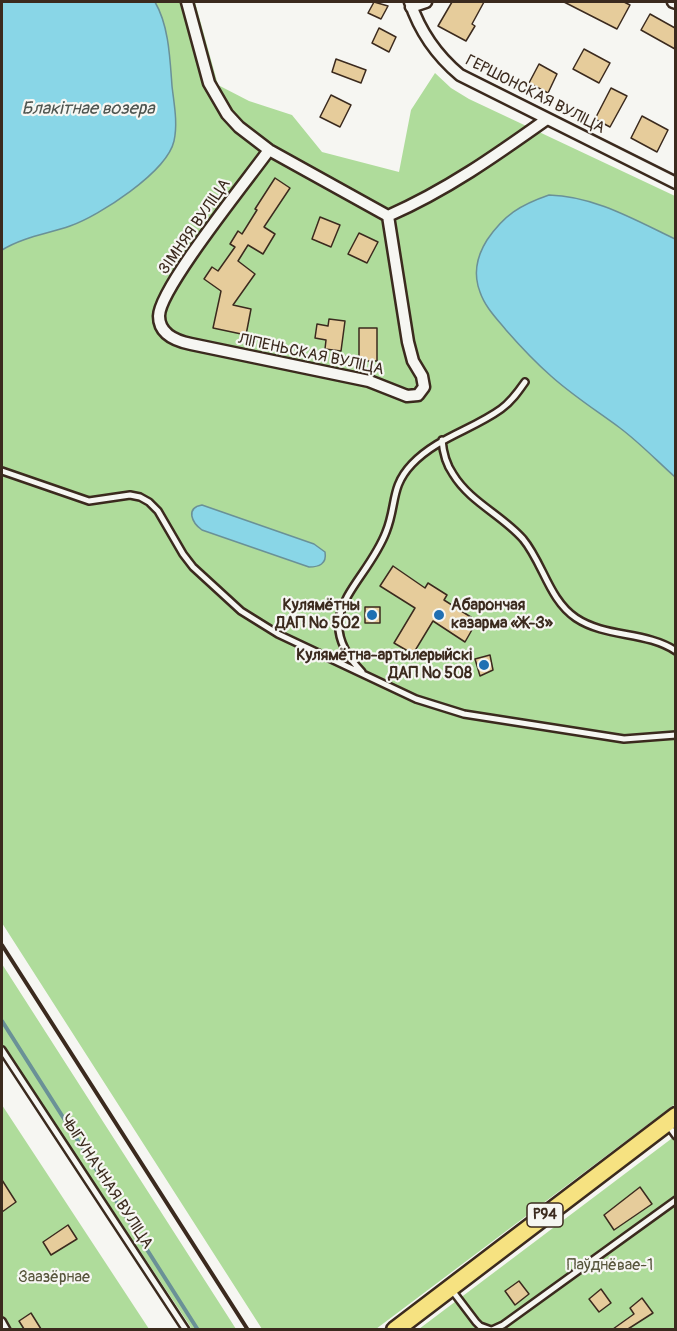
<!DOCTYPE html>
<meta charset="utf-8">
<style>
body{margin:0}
#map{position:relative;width:677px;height:1331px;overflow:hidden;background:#f6f6f2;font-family:Pangolin,sans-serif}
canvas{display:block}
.frame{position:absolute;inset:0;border:3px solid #3b2a1e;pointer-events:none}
</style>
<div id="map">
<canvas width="677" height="1331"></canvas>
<div class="frame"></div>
</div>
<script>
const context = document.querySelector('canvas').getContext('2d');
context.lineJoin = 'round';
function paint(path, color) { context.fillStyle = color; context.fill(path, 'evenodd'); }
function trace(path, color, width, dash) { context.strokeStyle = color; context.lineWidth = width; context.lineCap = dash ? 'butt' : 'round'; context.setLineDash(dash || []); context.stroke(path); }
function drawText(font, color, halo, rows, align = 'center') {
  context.font = font + ' Pangolin,sans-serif'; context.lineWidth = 4.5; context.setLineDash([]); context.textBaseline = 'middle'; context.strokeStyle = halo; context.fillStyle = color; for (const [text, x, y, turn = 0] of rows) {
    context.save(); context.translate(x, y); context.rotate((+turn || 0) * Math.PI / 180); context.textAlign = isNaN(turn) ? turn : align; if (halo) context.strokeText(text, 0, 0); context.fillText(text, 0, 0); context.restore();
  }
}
paint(new Path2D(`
 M2 2H195L218 85 249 101 292 115 322 152 399 172 411 110 435 73 451 88 469 99 675 196V1104L376 1329H262L2 923Z
 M2 964 236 1329H192L2 1044Z
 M2 1105 149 1329H2Z
 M675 1136V1329H419Z`), '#afdc9b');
const water = new Path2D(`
 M2 2H155C169 26 170 59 172 86 174 104 178 123 174 141 167 172 99 216 70 226 47 234 23 237 2 250Z
 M549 195C594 196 635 220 675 239V477C657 461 640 443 620 428 597 411 572 395 551 376 535 362 520 346 506 330 497 319 485 307 480 292 473 274 477 256 487 240 504 215 520 205 549 195Z
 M202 505 314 544 325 552C327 564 319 567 309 567L202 530C192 523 185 508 202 505Z`);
paint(water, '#89d6e7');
trace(water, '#6a9197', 1.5);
trace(new Path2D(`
 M2 1021 198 1330`), '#6a9197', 4);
const building = new Path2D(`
 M374 2 388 6 381 19 368 13Z
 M452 2H484L472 24 475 26 466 41 438 26Z
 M564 2H624L630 5 617 29Z
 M650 14 675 28V49L641 30Z
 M379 28 396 37 389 52 372 43Z
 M584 49 610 63 599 83 573 69Z
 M336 59 366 70 361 83 332 72Z
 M539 64 557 74 548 93 529 83Z
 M611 88 627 96 610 127 595 119Z
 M331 95 351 105 340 127 320 117Z
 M642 116 668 130 657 152 631 138Z
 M275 178 290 188 264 227 275 234 263 254 248 245 238 261 255 274 233 305 251 309 246 335 213 328 221 291 204 279 212 267 218 271 235 247 230 244 238 231 242 234 257 210 255 209Z
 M320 217 340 225 331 247 312 239Z
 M359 233 378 242 367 263 348 254Z
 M329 319 345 321 341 351 325 349 326 340 315 338 317 324 328 326Z
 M359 328H377V361H359Z
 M393 566 425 588 428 583 447 595 444 600 477 621 465 642 433 621 413 654 394 643 415 608 380 586Z
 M365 607H380V623H365Z
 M490 655 493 670 480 676 475 659Z
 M2 1180 16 1202 2 1212Z
 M640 1187 652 1204 614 1230 604 1215Z
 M68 1225 77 1239 51 1255 43 1242Z
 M519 1281 529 1294 515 1305 505 1291Z
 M601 1289 611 1303 599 1312 589 1299Z
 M642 1298 653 1313 628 1329H613L634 1314 630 1308Z
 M31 1313 41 1329H24L19 1321Z`);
paint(building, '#e6cc9b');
trace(building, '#3b2a1e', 1.5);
const lane = new Path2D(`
 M442 440C443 452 446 464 453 474 470 502 502 515 523 539 543 563 549 600 576 618 606 638 646 631 676 651
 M2 471 89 501 130 495 140 497 149 502 158 511 183 554 193 567 241 611 278 634 416 699 464 714 624 739 676 735
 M362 672C306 614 366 585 386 532 397 505 390 487 412 464 438 437 472 430 501 409 511 402 518 392 525 382
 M2 1050 186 1330
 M668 1125 676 1136
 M451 1289 476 1322 480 1326 491 1330
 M2 1321 7 1330
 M492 1330 503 1325 676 1200`);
const street = new Path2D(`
 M187 2 209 83 227 114 239 127 269 150 388 216C447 190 495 156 547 119
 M410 2C420 32 436 55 460 75L676 183
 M673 2 676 3
 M411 7 426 2
 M269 150C249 178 159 289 159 316 159 334 176 341 191 344L369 381 407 396 418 395 424 387 422 376 413 361 408 342 388 216`);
const primary = new Path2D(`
 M395 1330 676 1116`);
trace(lane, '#3b2a1e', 10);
trace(street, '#3b2a1e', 15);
trace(primary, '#3b2a1e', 21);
trace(lane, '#f6f6f2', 5);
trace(street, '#f6f6f2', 10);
trace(primary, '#f6e281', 16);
trace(new Path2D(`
 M2 945 248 1330`), '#3b2a1e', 4);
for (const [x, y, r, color] of [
 [372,615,6,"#1f6fb2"],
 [439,615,6,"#1f6fb2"],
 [484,665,6,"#1f6fb2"]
]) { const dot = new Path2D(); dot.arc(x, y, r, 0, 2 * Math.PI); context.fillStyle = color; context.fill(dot); trace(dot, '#f6f6f2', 2); }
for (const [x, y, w] of [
 [545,1215,36]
]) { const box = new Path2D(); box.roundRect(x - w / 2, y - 12, w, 24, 4.5); context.fillStyle = '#f6f6f2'; context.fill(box); trace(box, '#3b2a1e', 1.5); }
drawText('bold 15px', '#3b2a1e', null, [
 ["Р94",545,1215]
]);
drawText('16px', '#3b2a1e', '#f6f6f2', [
 ["ГЕРШОНСКАЯ ВУЛІЦА",535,95,27],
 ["ЗІМНЯЯ ВУЛІЦА",195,227,-55],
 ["ЛІПЕНЬСКАЯ ВУЛІЦА",311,355,12],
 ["ЧЫГУНАЧНАЯ ВУЛІЦА",106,1182,57]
]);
drawText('bold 16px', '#3b2a1e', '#f6f6f2', [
 ["Кулямётны",360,606],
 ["ДАП № 502",360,624],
 ["Абарончая",451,606,"left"],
 ["казарма «Ж-З»",451,624,"left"],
 ["Кулямётна-артылерыйскі",472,656],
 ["ДАП № 508",472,674]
], 'right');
drawText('16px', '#58563d', '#f6f6f2', [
 ["Паўднёвае-1",610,1266],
 ["Заазёрнае",54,1278]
]);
drawText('italic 18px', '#4e5550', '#f6f6f2', [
 ["Блакітнае возера",88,109]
]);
</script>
